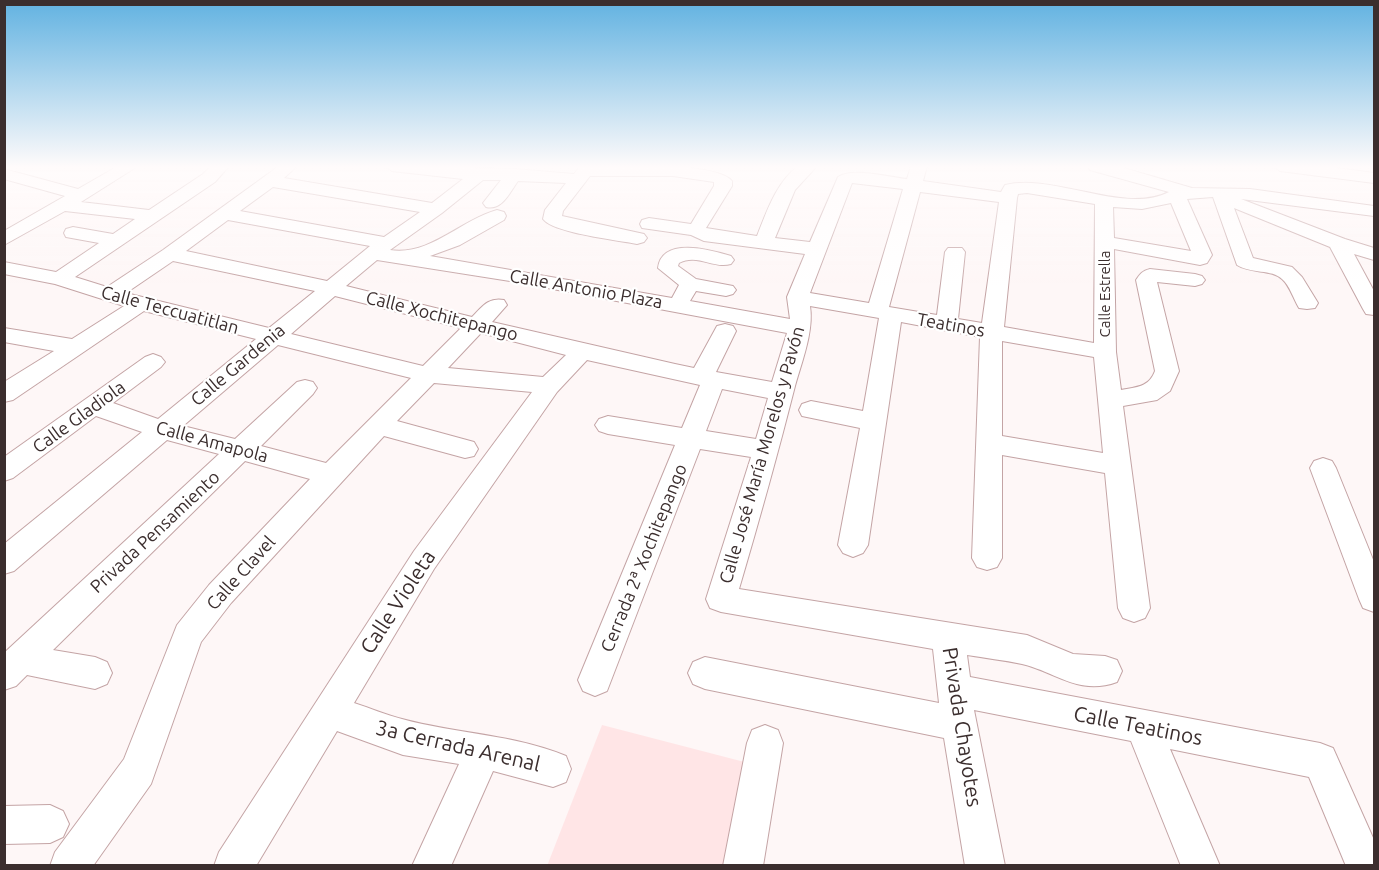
<!DOCTYPE html>
<meta charset="utf-8">
<style>
body{margin:0}
#map{position:relative;width:1379px;height:870px;overflow:hidden;background:#fef7f7;font-family:Ubuntu,sans-serif}
canvas{display:block}
.frame{position:absolute;inset:0;border:6px solid #3b2e2e;pointer-events:none}
</style>
<div id="map">
<canvas width="1379" height="870"></canvas>
<div class="frame"></div>
</div>
<script>
const context = document.querySelector('canvas').getContext('2d');
context.lineJoin = 'round';
function paint(path, color) { context.fillStyle = color; context.fill(path, 'evenodd'); }
function trace(path, color, width, dash) { context.strokeStyle = color; context.lineWidth = width; context.lineCap = dash ? 'butt' : 'round'; context.setLineDash(dash || []); context.stroke(path); }
function drawText(font, color, halo, rows, align = 'center') {
  context.font = font + ' Ubuntu,sans-serif'; context.lineWidth = 4.5; context.setLineDash([]); context.textBaseline = 'middle'; context.strokeStyle = halo; context.fillStyle = color; for (const [text, x, y, turn = 0] of rows) {
    context.save(); context.translate(x, y); context.rotate((+turn || 0) * Math.PI / 180); context.textAlign = isNaN(turn) ? turn : align; if (halo) context.strokeText(text, 0, 0); context.fillText(text, 0, 0); context.restore();
  }
}
paint(new Path2D(`
 M602 725 756 765 736 865 547 866Z`), '#ffe5e6');
const minor = new Path2D(`
 M118 166H138L81 202 149 210 203 174 211 166H229L215 182 75 277 107 287 163 250 279 166 295 168 284 178 432 203 463 179 392 171 384 166 515 169 574 174 580 166C607 166 717 161 732 181V186L706 228 757 236C767 211 776 183 798 166H817L795 190 775 238 810 242 838 177C852 167 889 177 907 179L911 166H927L923 181 1001 192 1005 185C1053 173 1124 215 1169 192L1090 170 1088 166H1117L1192 188 1250 189 1374 206V216L1241 199 1345 239 1374 248V260L1354 254 1374 291V315L1366 314 1363 309 1330 247 1234 208 1253 258 1292 267 1302 277 1318 303 1315 308 1307 309 1299 308C1293 298 1290 286 1282 279 1272 269 1251 274 1237 265L1213 197 1187 199 1212 255 1207 263 1200 265 1114 249 1116 352 1121 390C1137 387 1149 387 1155 371L1136 280C1140 274 1142 271 1150 269L1195 274 1202 276 1205 280 1202 284 1195 286 1157 282 1179 371 1170 391 1157 400 1123 406 1150 608 1145 618 1134 622 1123 618 1118 608 1105 473 1002 455V558L997 567 987 570 977 567 972 558 980 337 901 322 868 545 863 553 853 557 843 553 838 545 860 428 802 416 799 410 802 404 811 401 863 411 879 318 810 306C814 331 802 361 795 386 778 453 759 521 739 589L1027 635 1073 654 1105 656 1117 660 1122 671 1117 682C1079 696 1056 672 1022 664 1004 660 985 658 967 655L970 677 1320 743 1333 748 1374 840V866H1346L1309 777 1170 749 1220 866H1181L1131 741 974 710 1005 866H965L944 738 705 689 693 684 688 673 693 662 705 657 939 703 933 649 721 612 710 608 706 599 751 457 700 449 607 691 595 696 583 691 578 680 675 445 608 434 599 431 595 425 599 419 608 416 682 428 700 385 587 360 557 392 434 569 354 703C370 708 386 715 402 719 456 734 513 734 566 756L571 769 566 782 553 787 493 771 451 866H412L459 764 403 755 337 731 256 866H214L219 852 414 551 532 392 434 383 397 421 474 442 478 449 474 456 465 458 384 436 231 603 201 642 151 784 93 866H50L55 852 124 759 177 625 209 585 310 479 245 461 53 650 95 657 107 662 112 673 107 684 95 689 27 675 16 686 4 690V653L219 454 167 440 14 571 4 574V544L142 432 96 416 13 478 4 481V457L145 357 153 354 161 357 165 362 161 367 113 403 158 419 256 339 144 311 13 400 4 402V382L54 351 4 342V328L72 339 124 306 55 284 4 274V262L56 272 99 243 66 237 64 233 66 229 73 227 113 234 135 219 65 211 4 245V231L65 196 4 179V169L78 189ZM590 176H673L714 182V186L691 224 649 218 642 220 640 224 642 228 691 235 704 241 805 254 787 297 790 319 690 301 696 291 726 296 733 294 736 290 733 286 696 279 678 266 679 263C697 253 713 269 731 264L734 260 731 256C711 250 662 236 658 268L679 285 672 298 430 256 460 245 504 220 506 216 504 212 497 210C460 220 431 256 390 250L442 213 483 180H501L483 203 486 207C502 211 510 192 518 181L566 183 545 210 543 219C553 233 618 240 637 244L644 242 647 238 644 234 562 216 563 211ZM852 183 903 189 869 303 810 293ZM273 187 420 212 384 237 240 211ZM920 192 999 202 982 323 958 319 965 252 962 248H948L945 252 937 315 889 307ZM1027 193 1095 204 1094 343 1004 327 1017 198 1018 194ZM1171 203 1191 251 1114 238 1113 207 1142 209ZM228 220 370 246 327 281 186 251ZM377 260 510 281 787 333 772 382 716 372 736 331 733 326 725 324 717 326 694 368 675 364 492 322 507 305 504 300C488 297 482 307 472 317L346 286ZM173 261 315 291 269 328 126 293ZM335 296 461 328 423 366 291 334ZM481 333 566 355 543 377 448 368ZM1002 341 1094 357 1103 453 1002 436ZM278 345 411 378 326 463 261 446 313 394 317 388 313 382 305 380 297 382 235 439 183 426ZM722 389 768 398 756 439 706 431Z
 M1272 166H1321L1374 173V183L1280 171Z
 M1323 458 1332 461 1336 468 1374 562V612L1363 608 1359 599 1310 468 1314 461Z
 M765 725 778 730 783 743 763 866H723L747 743 752 730Z
 M50 805 63 811 69 824 63 837 50 843 4 844V806Z`);
trace(minor, '#c4a4a5', 2);
paint(minor, '#fff');
const sky = context.createLinearGradient(0, 0, 0, 288);
sky.addColorStop(0, '#61b2e1');
sky.addColorStop(0.58, '#fffbfb');
sky.addColorStop(1, '#fffbfb00');
context.fillStyle = sky;
context.fillRect(0, 0, 1379, 288);
drawText('15px', '#3b2e2e', '#fff', [
 ["Calle Estrella",1105,294,-90]
]);
drawText('18px', '#3b2e2e', '#fff', [
 ["Calle Antonio Plaza",586,289,10],
 ["Calle Teccuatitlan",170,310,15],
 ["Calle Xochitepango",442,316,14],
 ["Teatinos",951,325,10],
 ["Calle Gardenia",238,365,-40],
 ["Calle Gladiola",79,417,-36],
 ["Calle Amapola",212,442,15],
 ["Calle José María Morelos y Pavón",762,455,-74],
 ["Privada Pensamiento",155,532,-43],
 ["Cerrada 2ª Xochitepango",644,558,-68],
 ["Calle Clavel",241,573,-48]
]);
drawText('21px', '#3b2e2e', '#fff', [
 ["Calle Violeta",398,602,-57],
 ["Calle Teatinos",1138,726,11],
 ["Privada Chayotes",962,727,81],
 ["3a Cerrada Arenal",458,746,13]
]);
</script>
